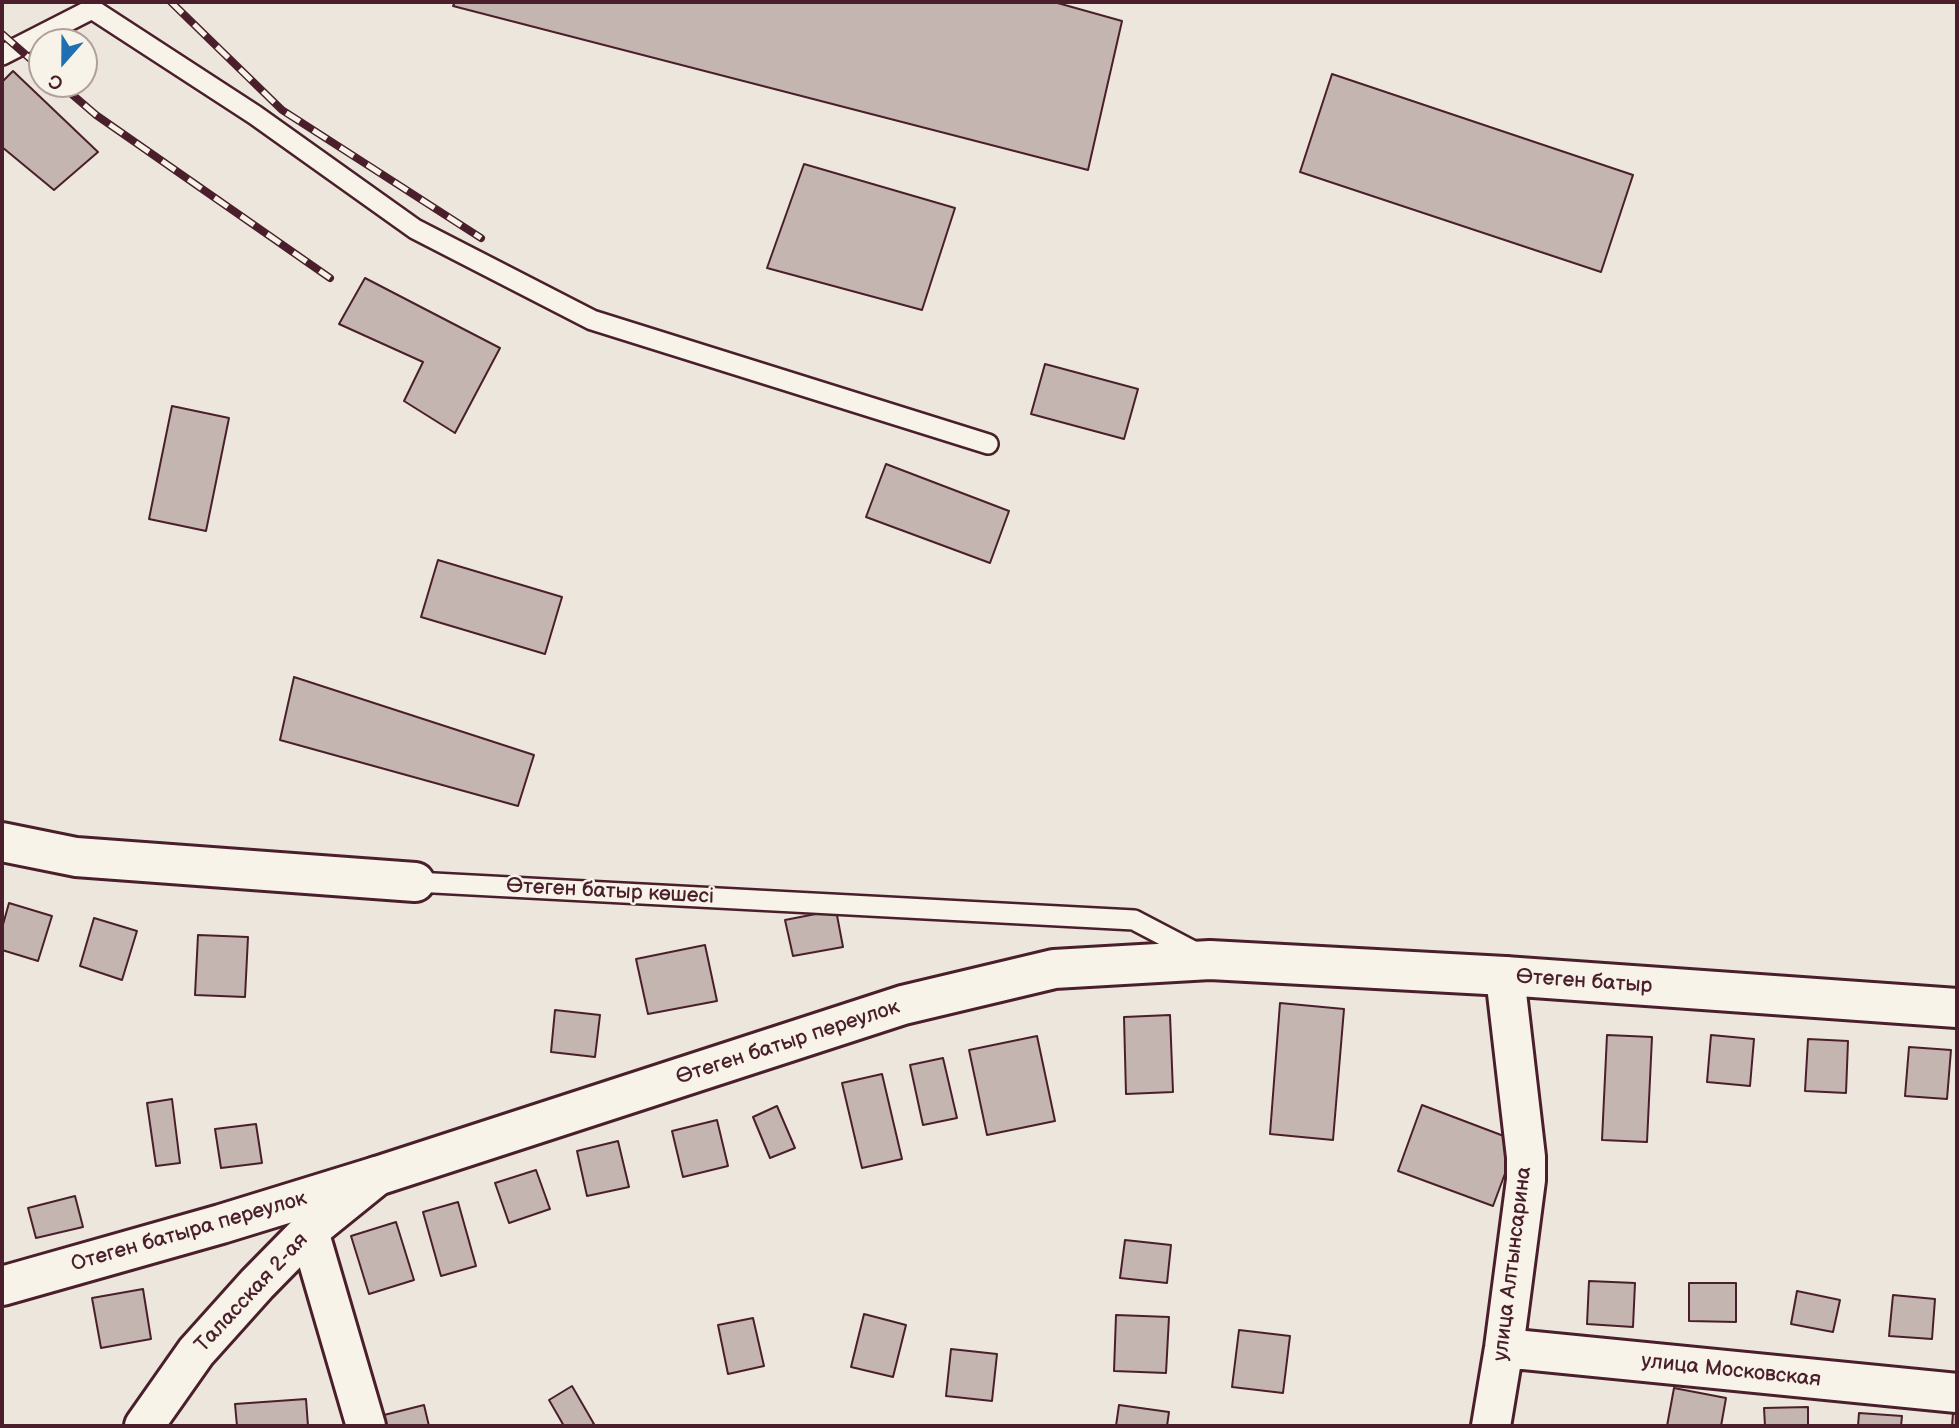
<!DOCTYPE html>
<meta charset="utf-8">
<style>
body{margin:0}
#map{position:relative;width:1959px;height:1428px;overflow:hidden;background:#ece6dd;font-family:"Balsamiq Sans",sans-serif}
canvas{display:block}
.frame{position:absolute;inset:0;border:4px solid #4a1f2b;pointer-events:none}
.north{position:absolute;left:28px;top:28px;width:70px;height:70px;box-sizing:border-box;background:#f7f3e8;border:2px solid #b29e9c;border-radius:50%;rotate:201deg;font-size:19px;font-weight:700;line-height:28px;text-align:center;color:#4a1f2b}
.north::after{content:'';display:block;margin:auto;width:24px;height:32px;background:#1f6fb2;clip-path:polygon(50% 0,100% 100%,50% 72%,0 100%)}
</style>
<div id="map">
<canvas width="1959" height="1428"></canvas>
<div class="frame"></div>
<div class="north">С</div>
</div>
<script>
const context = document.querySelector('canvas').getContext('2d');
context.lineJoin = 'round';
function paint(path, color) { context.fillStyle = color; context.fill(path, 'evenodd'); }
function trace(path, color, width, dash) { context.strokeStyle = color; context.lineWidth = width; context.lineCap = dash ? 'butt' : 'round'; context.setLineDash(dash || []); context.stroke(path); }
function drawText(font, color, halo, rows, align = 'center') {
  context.font = font + ' "Balsamiq Sans",sans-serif'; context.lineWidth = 5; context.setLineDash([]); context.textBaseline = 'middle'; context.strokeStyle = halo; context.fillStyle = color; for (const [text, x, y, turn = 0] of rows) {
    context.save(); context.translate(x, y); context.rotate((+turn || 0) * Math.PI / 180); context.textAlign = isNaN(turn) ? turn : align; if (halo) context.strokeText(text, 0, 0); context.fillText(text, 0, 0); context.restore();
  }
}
const building = new Path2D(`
 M455 2H1054L1122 21 1088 170 453 6Z
 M13 71 98 152 54 190 2 147V82Z
 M1332 74 1633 175 1601 272 1300 172Z
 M804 164 955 208 922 310 767 268Z
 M365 278 500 348 455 433 404 401 423 362 339 324Z
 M1045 364 1138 389 1124 439 1031 414Z
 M172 406 229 418 206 531 149 519Z
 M886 464 1009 511 990 563 866 517Z
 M438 560 562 597 545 654 421 617Z
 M294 677 534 755 518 806 280 740Z
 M9 903 52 916 38 961 2 950V928Z
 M836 910 843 947 793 956 785 920Z
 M94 918 137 931 122 980 80 966Z
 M198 935 248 937 245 997 195 995Z
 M705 945 717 1001 648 1014 636 959Z
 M1280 1003 1344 1009 1333 1140 1270 1134Z
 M555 1010 600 1015 595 1057 551 1052Z
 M1170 1015 1173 1092 1126 1094 1124 1017Z
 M1607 1035 1652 1037 1647 1142 1602 1140Z
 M1711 1035 1754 1039 1750 1086 1707 1082Z
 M1037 1036 1055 1121 987 1135 969 1050Z
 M1808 1039 1848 1041 1846 1093 1805 1091Z
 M1909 1047 1951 1050 1947 1099 1905 1096Z
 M943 1058 957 1118 923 1125 910 1065Z
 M882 1074 902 1159 862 1168 842 1083Z
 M172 1099 180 1163 156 1166 147 1103Z
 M1422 1105 1517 1141 1493 1206 1398 1171Z
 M777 1106 795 1148 770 1158 753 1117Z
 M717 1120 728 1166 683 1177 672 1131Z
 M256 1124 262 1163 221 1168 215 1129Z
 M618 1141 629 1187 587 1196 577 1151Z
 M536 1170 550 1209 509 1223 495 1183Z
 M75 1196 83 1227 36 1238 28 1208Z
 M458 1202 476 1266 441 1276 423 1212Z
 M396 1222 414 1280 369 1294 351 1236Z
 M1125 1240 1171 1245 1167 1283 1120 1278Z
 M1589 1281 1635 1283 1633 1327 1587 1324Z
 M1689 1283H1736V1322L1689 1321Z
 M143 1289 151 1339 101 1348 92 1298Z
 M1797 1291 1840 1300 1833 1332 1791 1324Z
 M1893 1295 1935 1299 1932 1339 1889 1336Z
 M864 1314 906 1325 893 1377 851 1367Z
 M1116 1315 1169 1317 1166 1373 1114 1371Z
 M753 1318 764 1366 728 1374 718 1325Z
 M1239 1330 1290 1336 1283 1393 1232 1387Z
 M951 1349 997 1354 992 1401 946 1396Z
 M572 1386 594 1424 590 1426H564L549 1400Z
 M1674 1388 1726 1398 1721 1426H1667Z
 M306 1399 308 1426H237L235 1404Z
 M424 1405 429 1426H383L380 1416Z
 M1119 1405 1169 1412 1167 1426H1116Z
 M1808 1407V1426H1765L1764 1408Z
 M1859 1413 1902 1416 1901 1426H1858Z
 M1953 1413 1957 1414V1426H1952Z`);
paint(building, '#c4b5b0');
trace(building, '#4a1f2b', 2);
const service = new Path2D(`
 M2 55 92 9 255 115 415 229 592 320 988 444
 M415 882 1134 920 1199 954`);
const minor = new Path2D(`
 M2 842 76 857 415 882
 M309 1231 366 1426
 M2 1286 221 1224 377 1176
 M1504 1348 1957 1393
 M1491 1426 1504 1348 1526 1180V1157L1505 976`);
const tertiary = new Path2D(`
 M144 1426 196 1352 257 1284 309 1231 377 1176 903 1005 1054 969 1210 960 1505 976 1957 1008`);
trace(service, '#4a1f2b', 24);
trace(minor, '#4a1f2b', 44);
trace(tertiary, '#4a1f2b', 44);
trace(service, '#f7f3e8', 19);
trace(minor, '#f7f3e8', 38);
trace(tertiary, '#f7f3e8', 38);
const rail = new Path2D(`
 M171 2 282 110 481 238
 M2 34 42 69
 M60 84 96 115 330 278`);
trace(rail, '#4a1f2b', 8);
trace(rail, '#f7f3e8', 5, [16]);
drawText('21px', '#4a1f2b', '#f7f3e8', [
 ["Өтеген батыр көшесі",610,892,3],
 ["Өтеген батыр",1584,982,4],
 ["Өтеген батыр переулок",788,1043,-18],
 ["Отеген батыра переулок",189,1232,-16],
 ["улица Алтынсарина",1513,1264,-83],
 ["Таласская 2-ая",252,1293,-47],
 ["улица Московская",1731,1371,6]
]);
</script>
